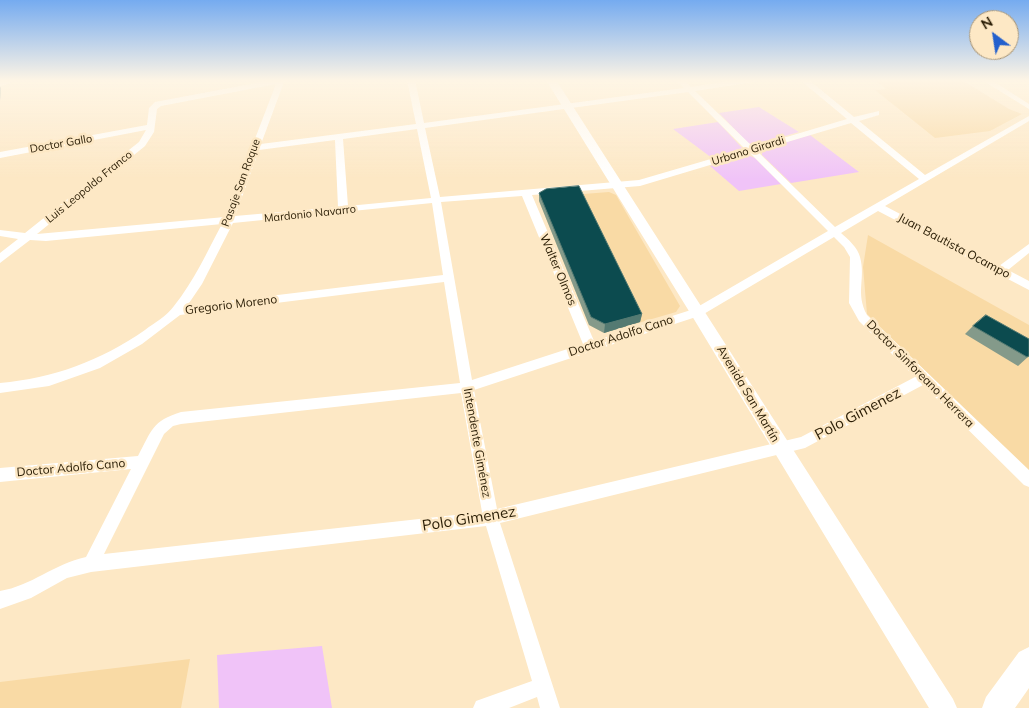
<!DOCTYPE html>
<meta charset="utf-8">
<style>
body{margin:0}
#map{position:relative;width:1029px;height:708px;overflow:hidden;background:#fde8c5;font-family:Mulish,sans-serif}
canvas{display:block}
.north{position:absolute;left:969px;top:10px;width:50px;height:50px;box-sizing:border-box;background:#fde8c5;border:1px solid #a89678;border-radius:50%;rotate:329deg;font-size:14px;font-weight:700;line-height:20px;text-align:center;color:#291c04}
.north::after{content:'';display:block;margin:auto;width:18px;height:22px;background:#2360cd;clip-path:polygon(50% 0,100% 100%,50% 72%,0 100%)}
</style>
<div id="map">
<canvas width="1029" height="708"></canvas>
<div class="north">N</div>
</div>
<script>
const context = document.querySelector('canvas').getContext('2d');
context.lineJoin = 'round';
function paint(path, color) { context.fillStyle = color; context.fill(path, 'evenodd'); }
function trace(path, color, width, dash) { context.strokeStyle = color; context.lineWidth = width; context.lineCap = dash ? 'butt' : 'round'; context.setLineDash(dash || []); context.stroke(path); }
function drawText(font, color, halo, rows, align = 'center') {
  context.font = font + ' Mulish,sans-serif'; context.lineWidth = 5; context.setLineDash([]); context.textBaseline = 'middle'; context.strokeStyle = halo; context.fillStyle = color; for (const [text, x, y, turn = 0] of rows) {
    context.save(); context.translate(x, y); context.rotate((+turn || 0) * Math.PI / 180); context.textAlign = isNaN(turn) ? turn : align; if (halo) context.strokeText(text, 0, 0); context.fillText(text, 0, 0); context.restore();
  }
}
paint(new Path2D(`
 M875 80H962L1009 109 1022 114 990 131 935 138 875 90 886 89Z
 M609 192 616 195 680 306 676 312 604 333 589 325 539 201 545 197Z
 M868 235 1029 325V473L867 314 863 267Z
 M190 659 181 708H0V682Z`), '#f9daa5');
paint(new Path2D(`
 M759 107 799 132 753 145 748 143 719 113Z
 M718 122 742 148 712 158 673 129Z
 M810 135 859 172 791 183 762 155V151L764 149Z
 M744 156H750L755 158 781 184 739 191 710 166Z
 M322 646 332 708H219L217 655Z`), '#f0c3f8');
paint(new Path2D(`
 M272 80H288L284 82 261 144 416 124 407 80H415L424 123 684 88 676 80H684L691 87 738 80H757L753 82 695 91 753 147 847 119 800 80H809L854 117 879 111V115L859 121 925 175 1029 116V121L885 206 999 266 1029 244V253L1008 270 1029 281V290L878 211 841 233C848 239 858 248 860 257 866 279 855 293 867 315L1029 470V487L1024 485 923 385 805 448 500 523 560 708H540L537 697 509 708H473L476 701 532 681 486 526 91 572 67 578 31 598 0 609V591C31 586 54 564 86 557L131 469 0 482V468L138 456C152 430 152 421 181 412L460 383 444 282 180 315 142 344 100 368 49 386 0 393V383C54 378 100 361 145 330 154 323 167 316 174 306 194 281 207 252 222 224L46 241 30 240 0 263V253L18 239 0 236V230L25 233 139 142 146 130 0 158V152L147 125 149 108 155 102ZM276 84 225 217 37 234 145 146 154 132 157 109 161 106ZM688 92 745 149 639 180 440 197 425 128ZM851 123 919 179 835 227 757 151ZM417 129 431 198 348 206 343 139ZM335 140 338 207 235 216 259 150ZM750 153 828 231 694 309 594 341 532 195 640 186ZM522 196 583 344 472 380 441 202ZM432 203 443 275 187 306 202 284 233 223ZM834 237 844 247 850 257 849 303 859 321 915 377 801 437 497 509 474 390 702 315ZM461 393 482 512 104 554 164 434 173 426 181 424Z
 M982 80H991L1029 104V109Z`), '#fff');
paint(new Path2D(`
 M546 80H556L953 699 957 708H929L692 316Z`), '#fff');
paint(new Path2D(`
 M0 80H12L10 83 0 86Z
 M1029 647V688L1015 708H982L986 697 1019 652Z`), '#fff');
paint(new Path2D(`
 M539 193 642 314 640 322 604 333 589 325 539 201Z
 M973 326 1029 356 1018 366 965 334Z`), '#849a8a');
paint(new Path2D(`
 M0 86 1 88 0 101Z
 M642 314 640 322 604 333 605 324Z`), '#547a72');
const building = new Path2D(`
 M579 186 642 314 605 324 591 317 539 193 546 189Z
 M986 315 1029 339V356L1027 357 973 326Z`);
paint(building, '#0c4b4f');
trace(building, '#547a72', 1);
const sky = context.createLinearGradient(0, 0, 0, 179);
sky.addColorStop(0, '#75abf0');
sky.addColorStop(0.45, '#fef5e5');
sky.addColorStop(1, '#fef5e500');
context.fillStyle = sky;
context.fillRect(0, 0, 1029, 179);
drawText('11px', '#291c04', '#fde8c5', [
 ["Doctor Gallo",61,144,-10],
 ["Urbano Girardi",748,151,-17],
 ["Pasaje San Roque",241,183,-70],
 ["Luis Leopoldo Franco",89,187,-39],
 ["Mardonio Navarro",310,214,-6]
]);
drawText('12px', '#291c04', '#fde8c5', [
 ["Juan Bautista Ocampo",954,246,28],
 ["Walter Olmos",558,270,67],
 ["Gregorio Moreno",231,305,-7],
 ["Doctor Adolfo Cano",621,336,-18],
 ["Doctor Sinforeano Herrera",920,374,45],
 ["Avenida San Martín",748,394,59],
 ["Intendente Giménez",477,443,80],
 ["Doctor Adolfo Cano",71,468,-5]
]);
drawText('15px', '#291c04', '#fde8c5', [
 ["Polo Gimenez",858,414,-28],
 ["Polo Gimenez",469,519,-9]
]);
</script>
